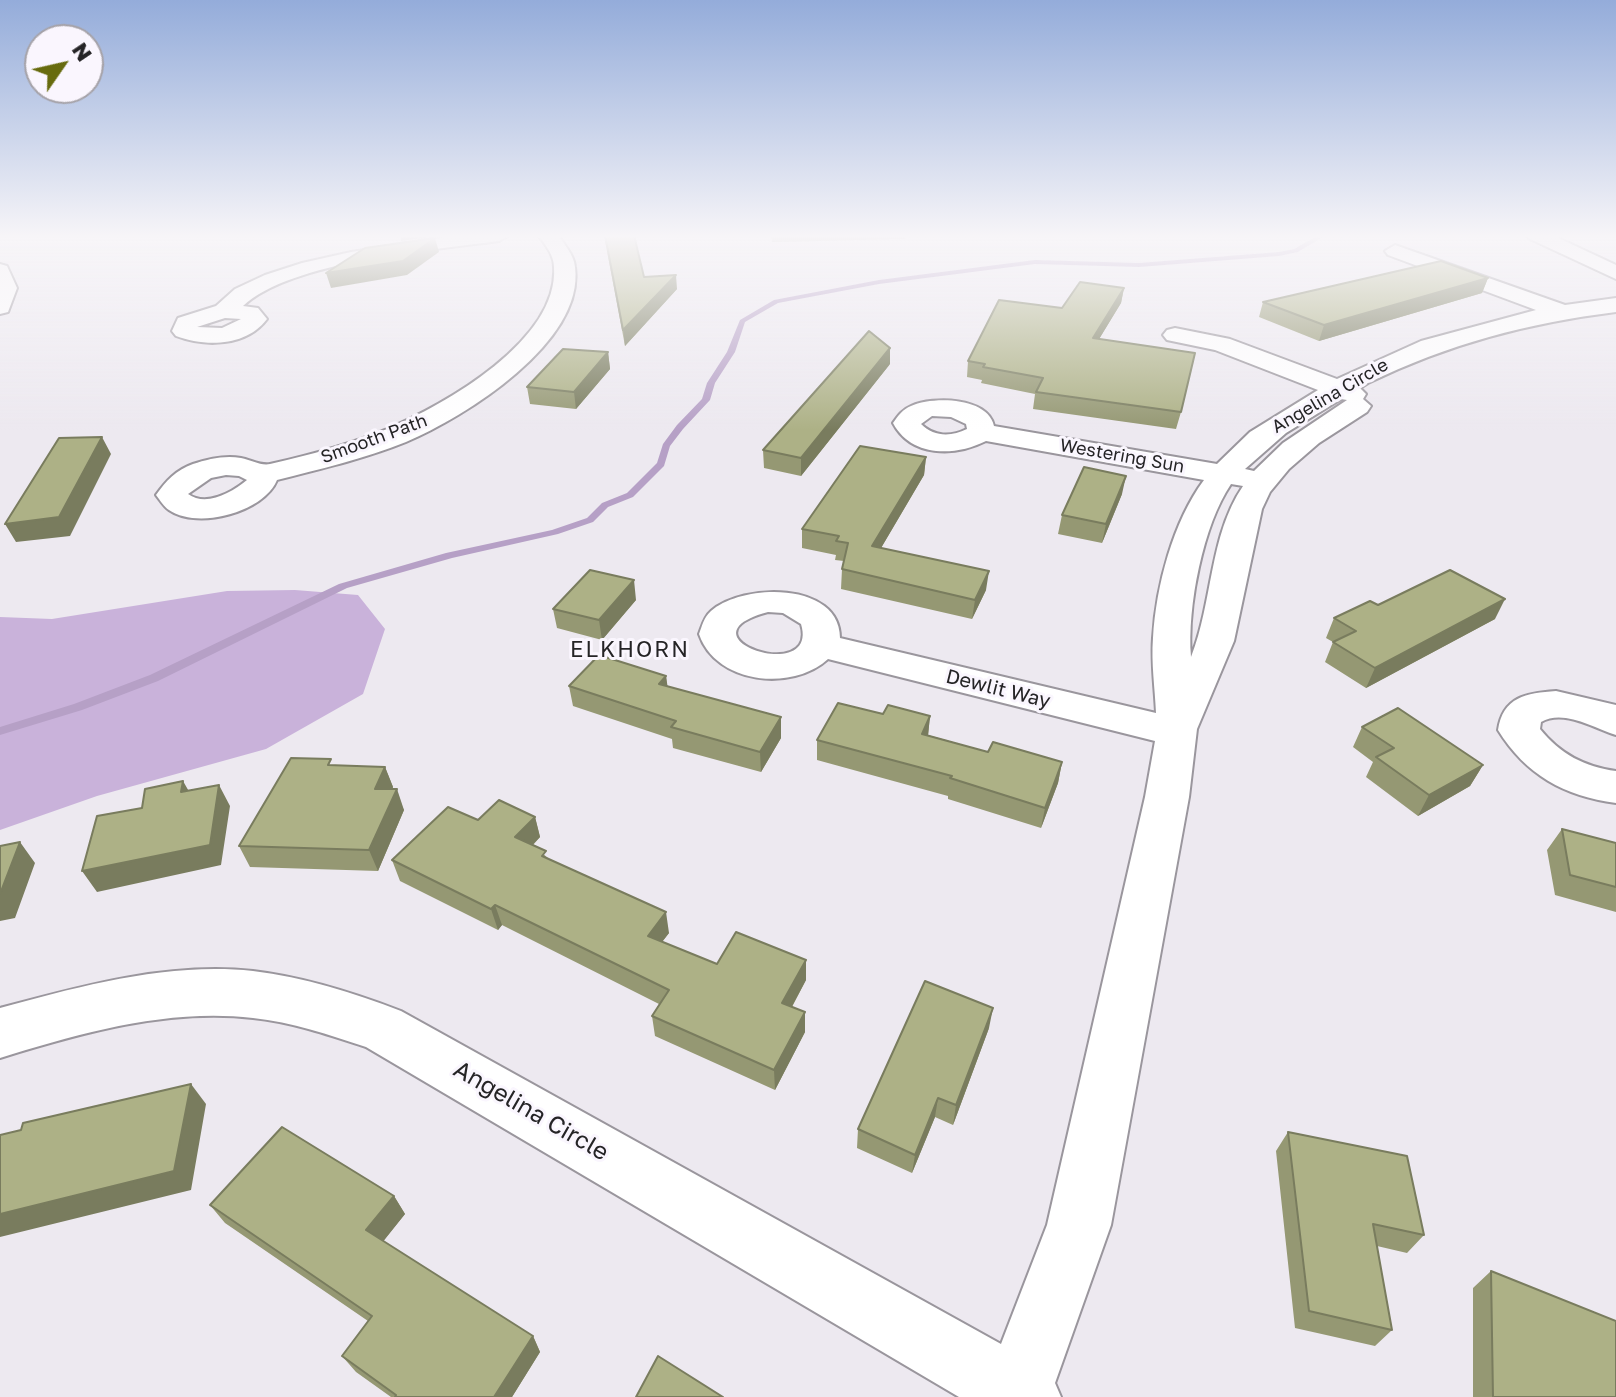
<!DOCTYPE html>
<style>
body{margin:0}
#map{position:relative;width:1616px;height:1397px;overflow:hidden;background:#ede9f0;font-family:"Golos Text",sans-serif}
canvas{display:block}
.north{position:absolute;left:24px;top:24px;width:80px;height:80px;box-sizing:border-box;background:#faf6fe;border:2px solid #a5a2a8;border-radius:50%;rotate:56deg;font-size:22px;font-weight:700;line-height:32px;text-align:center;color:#252426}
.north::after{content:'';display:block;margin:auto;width:28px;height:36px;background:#676b0e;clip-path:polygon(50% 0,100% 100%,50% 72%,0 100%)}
</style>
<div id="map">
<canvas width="1616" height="1397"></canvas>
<div class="north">N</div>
</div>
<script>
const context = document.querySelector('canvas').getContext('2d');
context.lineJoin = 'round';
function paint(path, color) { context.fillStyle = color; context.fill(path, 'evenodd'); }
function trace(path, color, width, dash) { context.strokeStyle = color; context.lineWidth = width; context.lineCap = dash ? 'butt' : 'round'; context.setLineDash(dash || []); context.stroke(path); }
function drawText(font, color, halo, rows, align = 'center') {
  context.font = font + ' "Golos Text",sans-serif'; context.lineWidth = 6; context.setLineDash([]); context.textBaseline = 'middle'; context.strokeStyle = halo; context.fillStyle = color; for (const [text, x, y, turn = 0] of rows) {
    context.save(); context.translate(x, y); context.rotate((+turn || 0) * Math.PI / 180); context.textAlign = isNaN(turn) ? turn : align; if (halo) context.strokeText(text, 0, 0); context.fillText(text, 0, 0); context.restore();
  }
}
paint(new Path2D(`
 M295 590 358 595 385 629 363 694 266 749 97 796 0 830V617L52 619 227 591Z`), '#c9b2da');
paint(new Path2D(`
 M1319 235H1326L1298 252 1279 256 1139 267 1035 264 879 284 778 303 745 322 735 352 715 383 710 400 683 429 670 446 664 466 633 497 608 507 593 522 558 534 452 558 347 588 158 681 82 710 0 735V727L74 704 150 675 339 584 446 553 552 530 587 518 602 503 627 493 657 463 663 444 677 425 702 399 707 383 727 352 740 320 774 300 879 280 1035 260 1139 263 1279 252 1294 249Z`), '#b6a0c6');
const minor = new Path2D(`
 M459 235H509L499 241C434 250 291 261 243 306L258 308 267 319C246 347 205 347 176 336L172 331 178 318 216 306 235 289 265 275 302 263 351 252ZM225 318 241 319 222 328 197 327Z
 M538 235H558C564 244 574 255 575 267 585 342 465 417 406 442 364 459 320 469 277 480 264 512 198 530 169 510 164 507 160 500 156 495 166 481 176 470 193 464 208 459 225 455 241 458 251 460 261 466 270 464 310 455 350 444 387 429 445 405 559 340 554 267 554 255 545 244 538 235ZM226 475 239 476 247 480C231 493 206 507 188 494L211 478Z
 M1527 235H1552L1616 265V279L1530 239Z
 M1395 245 1565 305 1616 298V312C1528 323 1448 344 1368 383L1360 388 1366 394 1363 399 1371 406 1367 412 1319 443 1289 469 1270 492 1262 509 1234 641 1197 729 1189 797 1111 1225 1055 1383 1061 1397H959L366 1047C329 1035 292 1022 253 1018 168 1008 81 1033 0 1058V1008C81 986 168 962 253 971 304 977 354 993 401 1011L1001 1344 1047 1225 1145 797 1155 741 828 659C792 692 716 684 699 634 702 626 704 617 711 611 742 583 840 581 840 638L1156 713C1155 688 1151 663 1153 638 1156 586 1173 522 1204 480L986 441C954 457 911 457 893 423 898 416 903 409 911 406 933 396 988 397 994 426L1217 464 1250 432 1318 390 1215 350 1167 340 1163 335 1167 330 1175 328 1230 339 1337 379 1421 341 1536 310 1388 255 1385 251ZM1341 399 1347 400 1283 443 1254 471 1245 469 1286 433ZM932 416 951 417 966 424 967 429C951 437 934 437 921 424ZM1231 484 1243 486C1209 536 1213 602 1191 657 1187 607 1203 525 1231 484ZM768 612 783 613 801 624C820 686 674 637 768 612Z
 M0 264 7 266 17 288 8 312 0 314Z
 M1556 691 1616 705V735C1593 728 1564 709 1541 722L1540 729C1560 754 1585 767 1616 771V803C1564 796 1526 775 1498 730 1503 697 1526 693 1556 691Z`);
trace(minor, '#9a969d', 4);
paint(minor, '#fff');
paint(new Path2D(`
 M604 235H634L644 277 677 289 625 346Z
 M771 235H906L905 239 772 242Z
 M1488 278 1482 293 1319 341 1259 317 1263 302Z
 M1124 288 1121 303 1099 339 1181 412 1176 429 1033 409 1035 394 981 383 982 380 967 377 968 361 1062 308Z
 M608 352 610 369 576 409 530 404 527 387Z
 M890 364 801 476 764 468 763 450Z
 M926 457 924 475 881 548 986 590 972 619 841 589 842 569 844 561 835 560 836 555 802 548V529Z
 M1122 494 1102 543 1058 534 1062 515Z
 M636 600 602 640 557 628 553 609Z
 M1378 605 1495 619 1366 688 1325 662 1333 642 1326 638 1334 618Z
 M666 676 667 687 781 717V738L761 772 673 748 672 739 573 706 569 686Z
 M883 714 930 716 928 735 988 752 1062 762 1058 783 1041 828 948 799V796L817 760V740Z
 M1362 727 1483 765 1470 786 1418 816 1366 777 1373 762 1353 747Z
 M333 765 385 767 393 787 392 789 404 810 378 871 250 867 239 846Z
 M535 817 540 837 533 845 549 859 669 933 662 942 717 964 806 980 792 1007 805 1032 775 1090 655 1036 652 1016 659 1004 502 925 498 930 400 881 392 860 478 820Z
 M1562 829 1616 843V912L1555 895 1547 850Z
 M989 1028 953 1125 935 1117 912 1173 857 1148 858 1129Z
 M1288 1132 1424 1235 1407 1253 1377 1246 1392 1330 1375 1346 1295 1328 1276 1151Z
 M394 1196 405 1214 383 1241 533 1336 540 1352 512 1397H391L356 1372 342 1356 368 1321 225 1223 210 1205Z
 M1491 1271 1616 1397H1473V1288Z`), '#959873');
paint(new Path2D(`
 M400 235H446L401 241Z
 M435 238 439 252 407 275 331 288 326 273Z
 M676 275 677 289 625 346 623 330Z
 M1488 278 1482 293 1319 341 1324 325Z
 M1124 288 1121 303 1090 354 1093 338Z
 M890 348V364L801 476V458Z
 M608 352 610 369 576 409 574 392Z
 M102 437 111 454 70 536 16 542 5 524Z
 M926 457 924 475 871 565 872 546Z
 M1126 476 1122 494 1102 543 1106 524Z
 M989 571 986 590 972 619 975 600Z
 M634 580 636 600 602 640 599 620Z
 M1505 599 1495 619 1366 688 1375 668Z
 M666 676 669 696 659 684Z
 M930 716 928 736 922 734Z
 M781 717V738L761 772 760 752Z
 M1062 762 1058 783 1041 828 1045 808Z
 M1483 765 1470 786 1418 816 1429 795Z
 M385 767 393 787 383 809 375 789Z
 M183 781 195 802 181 792Z
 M219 785 230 806 221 865 97 892 82 871Z
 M397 789 404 810 378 871 369 850Z
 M535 817 540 837 521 857 515 837Z
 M20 842 35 863 15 918 0 921V894Z
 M495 905 502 925 498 930 491 909Z
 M666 912 669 933 651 956 648 936Z
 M806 960V980L783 1023 782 1003Z
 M993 1008 989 1028 953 1125 956 1105Z
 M805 1012V1032L775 1090 774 1070Z
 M191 1084 206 1104 191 1190 0 1237V1214Z
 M938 1098 935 1117 912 1173 915 1155Z
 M394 1196 405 1214 378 1248 366 1230Z
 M533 1336 540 1352 512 1397H494Z`), '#797c5e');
const building = new Path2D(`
 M605 235H634L644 277 676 275 623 330Z
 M435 238 403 261 326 273 365 248Z
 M1441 261 1488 278 1324 325 1263 302Z
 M1080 282 1124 288 1093 338 1195 353 1181 412 1036 392 1043 378 983 367 985 364 968 361 999 300 1062 308Z
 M869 331 890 348 801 458 763 450Z
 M563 349 608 352 574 392 527 387Z
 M102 437 59 517 5 524 59 438Z
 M860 446 926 457 872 546 989 571 975 600 842 569 848 543 836 541 839 536 802 529Z
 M1084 467 1126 476 1106 524 1062 515Z
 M590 570 634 580 599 620 553 609Z
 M1450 570 1505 599 1375 668 1333 642 1356 631 1334 618 1370 601 1378 605Z
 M599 655 666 676 659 684 781 717 760 752 671 727 676 721 569 686Z
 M838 703 883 714 888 705 930 716 922 734 988 752 993 742 1062 762 1045 808 950 778 952 776 817 740Z
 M1398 708 1483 765 1429 795 1376 757 1394 748 1362 727Z
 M291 758 331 759 328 765 385 767 375 789H397L369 850 239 846Z
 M183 781 181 792 219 785 210 845 82 871 97 816 142 808 145 789Z
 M499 800 535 817 515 837 546 851 542 856 666 912 648 936 717 964 736 932 806 960 782 1003 805 1012 774 1070 652 1016 669 990 495 905 491 909 392 860 448 807 478 820Z
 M1562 829 1616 843V887L1570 875Z
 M20 842 0 894V846Z
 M925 981 993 1008 956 1105 938 1098 915 1155 858 1129Z
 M191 1084 174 1171 0 1214V1135L21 1130 23 1123Z
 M282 1127 394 1196 366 1230 533 1336 494 1397H395L396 1395 342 1356 372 1316 210 1205Z
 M1288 1132 1407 1156 1424 1235 1373 1224 1392 1330 1309 1311Z
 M1491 1271 1616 1321V1397H1493Z
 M658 1356 723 1397H636Z`);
paint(building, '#adb186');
trace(building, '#797c5e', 2);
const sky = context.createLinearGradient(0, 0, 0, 430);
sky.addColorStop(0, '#94acda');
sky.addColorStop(0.55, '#f7f5f8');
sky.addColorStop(1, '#f7f5f800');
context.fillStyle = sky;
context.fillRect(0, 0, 1616, 430);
drawText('18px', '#252426', '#faf6fe', [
 ["Angelina Circle",1330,396,-30],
 ["Smooth Path",374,439,-20],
 ["Westering Sun",1122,456,10]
]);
drawText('20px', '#252426', '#faf6fe', [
 ["Dewlit Way",998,689,14]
]);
context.letterSpacing = '2px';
drawText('22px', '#252426', '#faf6fe', [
 ["ELKHORN",630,650]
]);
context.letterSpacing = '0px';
drawText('24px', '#252426', '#faf6fe', [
 ["Angelina Circle",531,1111,30]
]);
</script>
